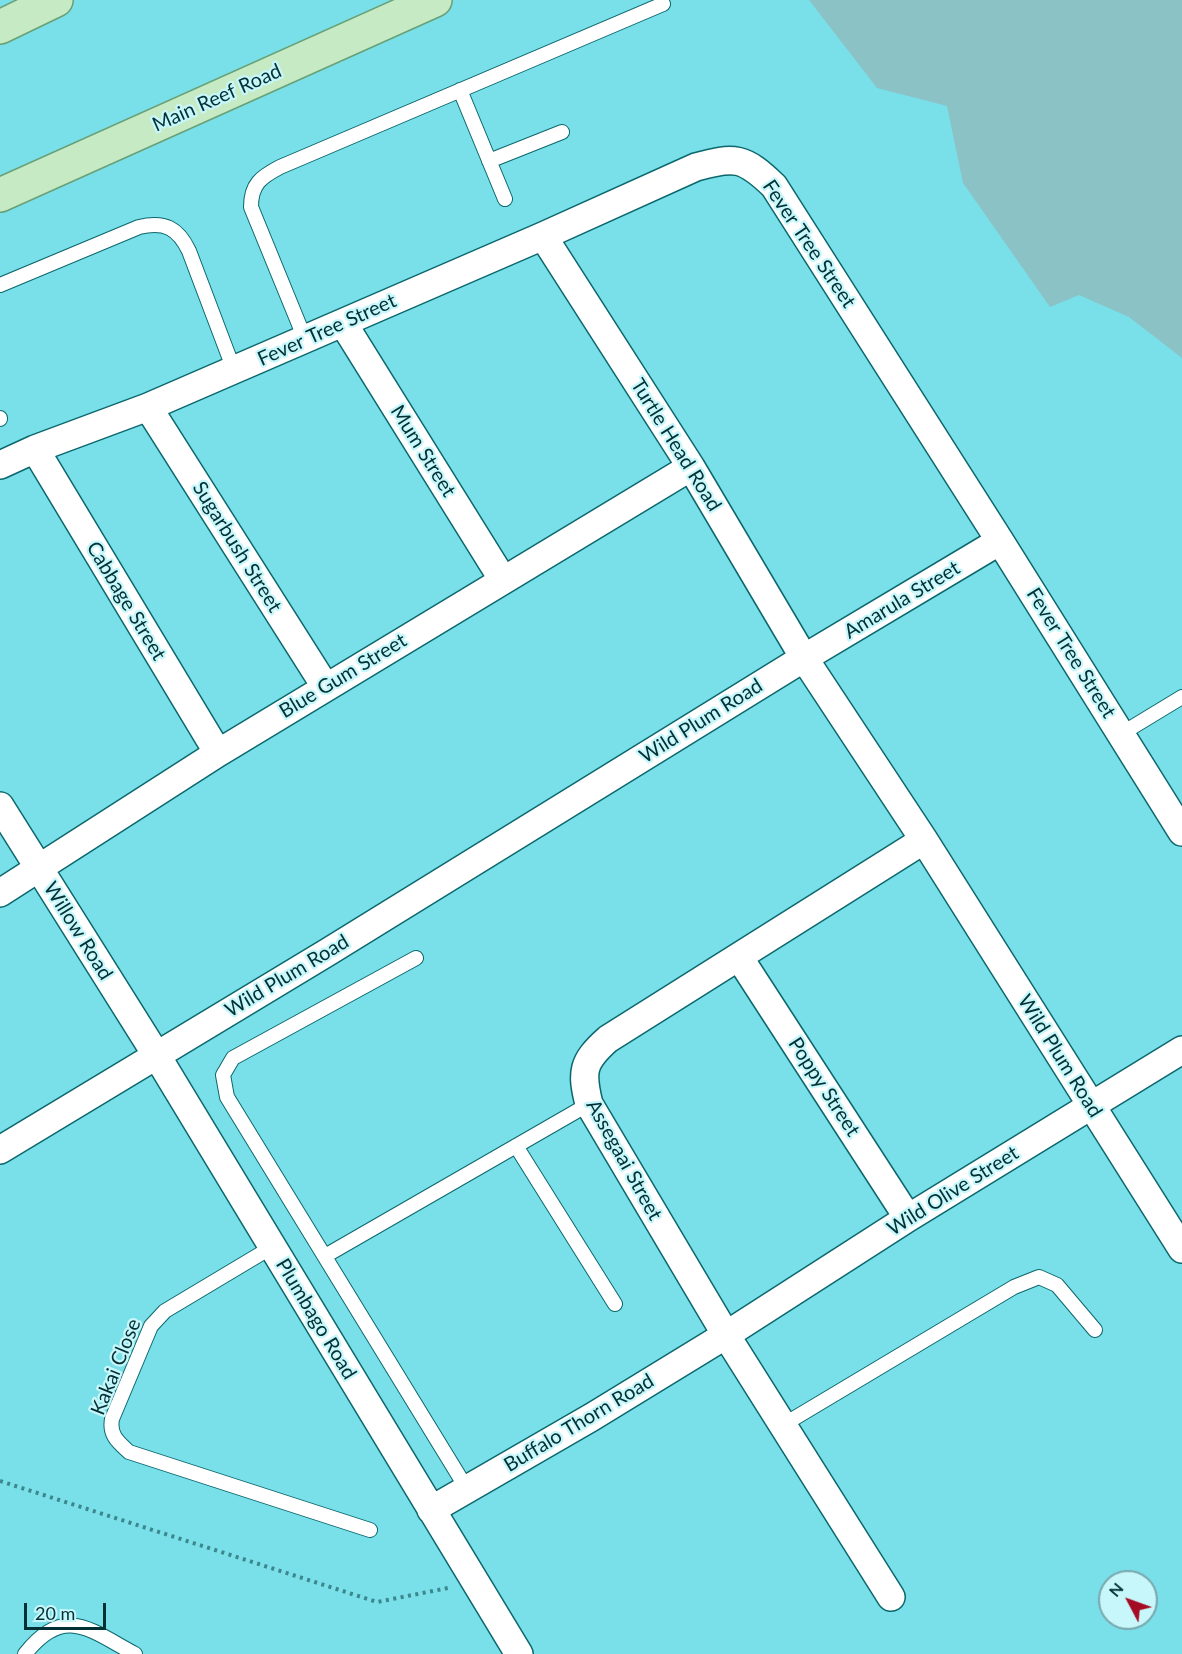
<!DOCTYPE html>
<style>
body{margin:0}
#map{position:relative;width:1182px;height:1654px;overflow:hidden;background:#79dfe8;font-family:Lato,sans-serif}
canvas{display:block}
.north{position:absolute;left:1098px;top:1570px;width:60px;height:60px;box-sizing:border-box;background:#c8f7fb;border:2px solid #78a8ab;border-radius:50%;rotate:311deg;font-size:16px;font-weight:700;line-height:24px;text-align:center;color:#013134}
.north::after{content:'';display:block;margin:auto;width:21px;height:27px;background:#a50b23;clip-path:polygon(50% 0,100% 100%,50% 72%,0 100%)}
.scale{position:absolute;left:24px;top:1603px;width:82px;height:27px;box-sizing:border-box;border:3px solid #013134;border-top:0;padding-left:8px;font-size:18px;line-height:21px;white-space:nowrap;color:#013134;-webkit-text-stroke:4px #c8f7fb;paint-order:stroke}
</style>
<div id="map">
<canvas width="1182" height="1654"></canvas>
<div class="north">N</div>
<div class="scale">20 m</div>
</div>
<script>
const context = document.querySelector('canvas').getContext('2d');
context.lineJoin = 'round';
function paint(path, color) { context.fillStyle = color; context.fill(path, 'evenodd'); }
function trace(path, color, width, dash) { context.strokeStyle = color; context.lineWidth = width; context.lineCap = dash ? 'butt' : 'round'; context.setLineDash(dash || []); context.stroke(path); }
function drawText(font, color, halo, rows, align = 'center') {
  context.font = font + ' Lato,sans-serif'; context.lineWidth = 4.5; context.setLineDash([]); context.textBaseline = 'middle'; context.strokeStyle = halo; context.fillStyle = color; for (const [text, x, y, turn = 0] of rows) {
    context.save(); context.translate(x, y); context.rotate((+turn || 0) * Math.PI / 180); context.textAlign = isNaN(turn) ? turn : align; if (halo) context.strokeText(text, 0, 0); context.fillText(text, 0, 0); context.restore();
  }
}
paint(new Path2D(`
 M809 0H1182V358L1129 317 1079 295 1050 307 963 183 947 106 877 88Z`), '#8bc2c6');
const service = new Path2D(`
 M460 90 505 199
 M489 161 562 132
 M0 285 139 227C165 221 178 228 189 251L234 370
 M305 339 251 207C251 184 261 177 280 167L663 4
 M0 418V419
 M1121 734 1182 697
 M416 958 233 1058 223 1075 227 1097 467 1489
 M516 1146 615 1304
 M272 1247 165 1311 151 1326 112 1419C109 1435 118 1442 129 1452L370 1530
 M325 1256 589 1104
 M783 1425 1014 1287 1039 1277 1057 1285 1095 1330
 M25 1654C64 1604 90 1630 135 1654`);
const minor = new Path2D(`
 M543 236 691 467 804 658 924 840 1182 1249
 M343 323 503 580
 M148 407 325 686
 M35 449 218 753
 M0 465 35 449 148 407 543 236 696 167C735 156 744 157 774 186L1000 541 1182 832
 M0 806 157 1056 519 1654
 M0 893 218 753 691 467
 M739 957 908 1218
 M0 1150 328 952 804 658 1000 541
 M431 1510 592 1417 726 1335 908 1218 1182 1050
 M891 1597 726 1335 589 1104C581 1072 582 1062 608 1039L924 840`);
const primary = new Path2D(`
 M0 27 56 0
 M0 195 435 0`);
trace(service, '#0c676d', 16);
trace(minor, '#0c676d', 30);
trace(primary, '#68a077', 36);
trace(new Path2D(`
 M0 1481 377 1602 448 1588`), '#3c878d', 4, [3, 4.5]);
trace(service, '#fff', 14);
trace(minor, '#fff', 27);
trace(primary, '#c6eac3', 33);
drawText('20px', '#013134', '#c8f7fb', [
 ["Main Reef Road",217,98,-24],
 ["Fever Tree Street",809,244,56],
 ["Fever Tree Street",327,330,-24],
 ["Turtle Head Road",676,445,58],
 ["Mum Street",423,451,58],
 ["Sugarbush Street",237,547,58],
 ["Amarula Street",902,600,-31],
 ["Cabbage Street",126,601,59],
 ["Fever Tree Street",1071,653,58],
 ["Blue Gum Street",343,676,-31],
 ["Wild Plum Road",701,721,-32],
 ["Willow Road",78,931,58],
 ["Wild Plum Road",287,976,-31],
 ["Wild Plum Road",1060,1056,58],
 ["Poppy Street",824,1087,57],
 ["Assegaai Street",624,1160,61],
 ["Wild Olive Street",953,1191,-32],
 ["Plumbago Road",316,1319,59],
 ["Kakai Close",116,1367,-68],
 ["Buffalo Thorn Road",579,1423,-31]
]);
</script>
